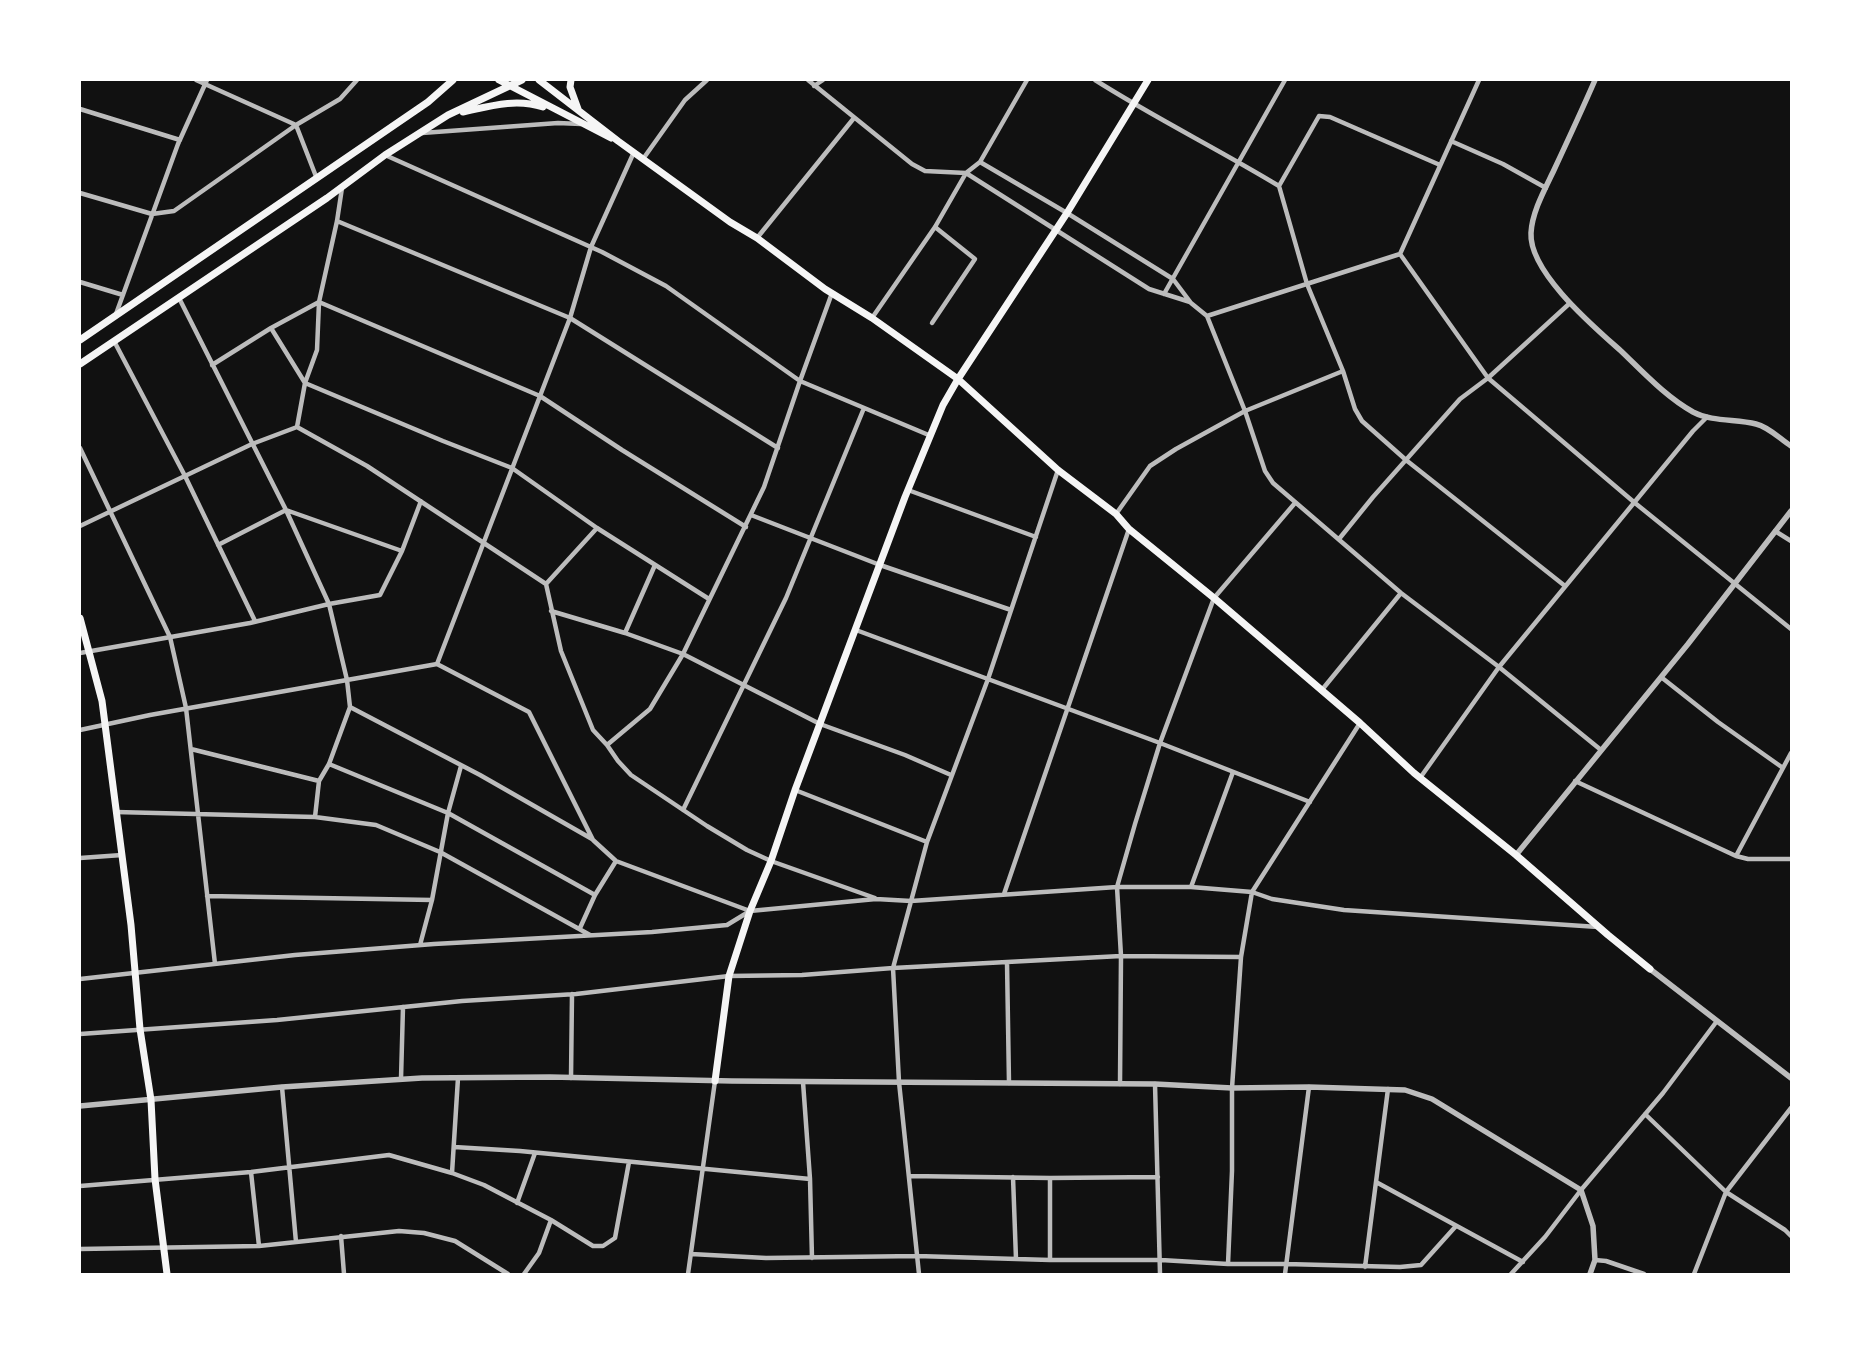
<!DOCTYPE html>
<style>
body{margin:0}
#map{position:relative;width:1871px;height:1354px;overflow:hidden;background:#111;font-family:"Golos Text",sans-serif}
canvas{display:block}
.frame{position:absolute;inset:0;border:81px solid #fff;pointer-events:none}
</style>
<div id="map">
<canvas width="1871" height="1354"></canvas>
<div class="frame"></div>
</div>
<script>
const context = document.querySelector('canvas').getContext('2d');
context.lineJoin = 'round';
function trace(path, color, width, dash) { context.strokeStyle = color; context.lineWidth = width; context.lineCap = dash ? 'butt' : 'round'; context.setLineDash(dash || []); context.stroke(path); }
trace(new Path2D(`
 M196 80 296 125 317 179
 M808 80 912 164 925 171 966 173 1149 289 1190 302
 M1095 80C1155 118 1218 149 1279 186L1307 284 1343 371 1355 409 1362 421 1406 460 1565 586
 M814 86 823 80
 M80 109 180 140
 M422 133 558 123 581 124
 M1451 141 1503 164 1546 188
 M385 155 602 252 666 286 800 381 931 436
 M643 159 685 100 707 80
 M980 162 1067 213 1173 279 1191 303 1207 316 1245 411 1265 471 1273 483 1401 593 1499 667 1601 750
 M1279 186 1319 116 1330 117 1440 165
 M80 193 152 214 174 211 296 125 340 99 357 80
 M337 221 570 318 778 448
 M757 238 854 118
 M1400 254 1488 378 1635 503 1791 629
 M80 282 123 295
 M1164 294 1285 80
 M179 298 286 510 329 604 347 680 350 707 329 764 319 781 315 817
 M116 314 178 144 207 80
 M1207 316 1400 254 1479 80
 M872 318 935 227 966 173 980 162 1027 80
 M932 323 975 259 935 227
 M271 328 305 383 443 441 512 468 597 528 709 599
 M114 341 185 476 255 621
 M212 365 271 328 319 302 540 396 622 450 746 527
 M297 427 305 383 317 350 319 302 337 221 342 188
 M80 448 170 637 186 708 215 964
 M908 490 1036 537
 M1116 514 1150 466 1176 449 1245 411 1343 371
 M751 515 880 565 1011 610
 M80 526 252 444 297 427 367 466 546 584 561 651 593 730 607 745 618 761 631 775 707 826 747 850 771 861 875 898
 M1775 531 1791 541
 M1339 539 1373 497 1460 399 1488 378 1570 303
 M218 545 286 510 402 551
 M546 584 597 528
 M551 611 625 633 683 654 820 724 905 755 951 775
 M856 630 1160 743 1310 802
 M625 633 655 565
 M80 653 250 623 329 604 380 595 402 551 421 501
 M437 664 570 318 591 247 634 152
 M1661 677 1718 722 1783 768
 M1321 691 1401 593
 M350 707 480 775 592 839
 M80 730 150 715 437 664 529 712 593 840 616 861 750 911
 M607 745 650 709 683 654 764 487 800 381 832 293
 M191 749 319 781
 M329 764 448 813 595 895
 M1420 778 1499 667 1693 431 1707 417
 M1575 781 1736 856 1791 753
 M795 790 927 842
 M683 810 786 598 864 408
 M116 812 315 817 376 825 440 852 590 935
 M1736 856 1748 859H1791
 M80 858 122 855
 M1191 887 1233 772
 M1004 894 1129 529
 M207 896 432 900
 M580 928 595 895 616 861
 M420 945 432 900 448 813 461 766
 M1007 962 1009 1083
 M80 979 295 955 434 944 652 932 727 925 750 911 876 899 911 901 1117 887H1191L1252 892 1272 899 1344 910 1598 927
 M80 1034 277 1020 462 1001 576 994 729 976 802 975 893 968 1121 956 1241 957
 M571 1078 572 994
 M401 1079 403 1007
 M803 1082 810 1179 812 1258
 M1120 1084 1121 956 1117 887 1135 824 1160 743 1214 598 1295 503
 M1155 1084 1160 1274
 M282 1087 296 1242
 M1645 1114 1726 1192 1785 1230 1791 1236
 M454 1147 520 1151 810 1179
 M251 1172 259 1246
 M452 1173 458 1078
 M909 1176 1050 1178 1158 1177
 M1013 1177 1016 1259
 M1376 1182 1523 1262
 M80 1186 251 1172 389 1155 452 1173 484 1185 551 1220 593 1246H603L615 1238 629 1162
 M517 1203 535 1153
 M341 1236 344 1274
 M80 1249 259 1246 399 1231 424 1233 455 1241 508 1274
 M691 1254 766 1258 917 1256 1050 1260H1161L1228 1264H1286L1400 1267 1421 1265 1456 1226
 M1050 1260V1178
 M1595 1260 1606 1261 1644 1274
 M1228 1264 1232 1171V1088L1241 957 1252 892 1360 723
 M1365 1267 1388 1089
 M524 1274 539 1253 551 1220
 M688 1274 715 1081
 M919 1274 899 1082 893 968 927 842 988 679 1058 470
 M1285 1274 1309 1087
 M1511 1274 1545 1237 1581 1190 1663 1093 1717 1021
 M1694 1274 1726 1192 1791 1108`), '#bcbcbc', 4.5);
trace(new Path2D(`
 M1595 80C1582 110 1568 140 1554 170 1545 189 1532 212 1531 233 1529 272 1594 327 1621 351 1643 372 1666 397 1693 412 1712 422 1736 419 1756 424 1769 427 1780 439 1791 446
 M1516 855 1688 644 1791 511
 M1650 969 1791 1078
 M80 1106 282 1087 422 1078 550 1077 732 1081 1155 1084 1232 1088 1309 1087 1405 1090 1432 1099 1581 1190 1593 1226 1595 1260 1590 1274`), '#bcbcbc', 5.5);
trace(new Path2D(`
 M499 80 611 138
 M539 80 618 141 730 222 757 238 825 289 872 318 958 379 1058 470 1116 514 1129 529 1214 598 1360 723 1414 773 1516 855 1608 935 1650 969
 M571 80 570 87 578 109
 M463 112C490 106 516 98 543 107
 M80 340 428 102 453 80
 M80 364 327 198 385 155 448 115 522 80
 M80 618 102 701 131 925 140 1029 151 1100 155 1179 167 1274
 M715 1081 729 976 750 911 771 861 795 790 905 497 943 405 958 379 1067 213 1148 80`), '#f5f5f5', 7);
</script>
